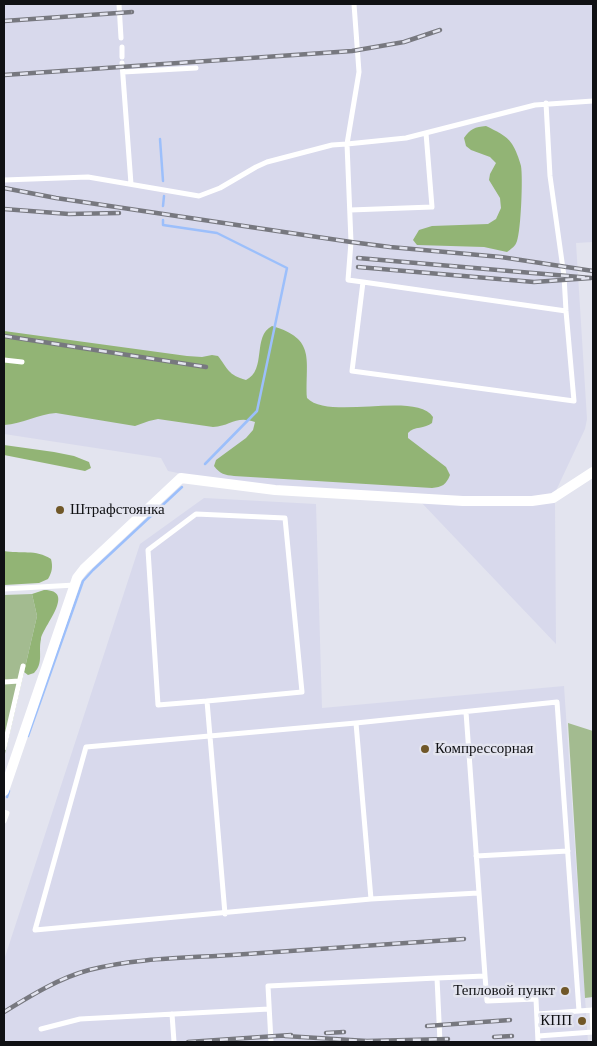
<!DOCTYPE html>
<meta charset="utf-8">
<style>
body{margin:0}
#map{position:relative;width:597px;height:1046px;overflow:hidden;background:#e3e4ef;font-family:"Times New Roman",serif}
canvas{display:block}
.frame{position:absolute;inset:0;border:5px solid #101114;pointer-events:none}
</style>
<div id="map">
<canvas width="597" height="1046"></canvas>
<div class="frame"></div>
</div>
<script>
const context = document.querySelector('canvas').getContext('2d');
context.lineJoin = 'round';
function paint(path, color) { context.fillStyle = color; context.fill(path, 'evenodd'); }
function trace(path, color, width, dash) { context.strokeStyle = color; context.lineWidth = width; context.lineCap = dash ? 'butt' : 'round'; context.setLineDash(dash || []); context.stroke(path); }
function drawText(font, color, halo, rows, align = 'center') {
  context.font = font + ' "Times New Roman",serif'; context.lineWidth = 5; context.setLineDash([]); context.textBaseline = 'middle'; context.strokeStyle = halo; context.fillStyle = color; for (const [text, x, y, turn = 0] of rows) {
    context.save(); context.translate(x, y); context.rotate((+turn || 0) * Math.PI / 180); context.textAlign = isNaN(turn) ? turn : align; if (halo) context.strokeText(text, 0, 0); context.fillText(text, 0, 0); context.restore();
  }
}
paint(new Path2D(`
 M4 4H593V242L576 243 587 419 585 429 553 497 473 499 222 482 168 471 161 458 4 434Z
 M204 498 316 504 322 708 564 686 588 1042H4V960L140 544Z
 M419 500 491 504 555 503 556 644Z`), '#d8d9ec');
paint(new Path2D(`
 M32 594 37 616 4 758V595Z
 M568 723 593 731V997L585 998Z`), '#a3bb90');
paint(new Path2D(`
 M486 126C496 131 506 135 512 144 516 150 519 159 521 166 523 178 521 230 517 241 515 247 512 248 507 252L484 247 417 245 413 240 419 230 432 226 488 224 496 219 501 208 500 198 489 180 490 174 496 163 490 157 471 150 466 146 464 138C470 129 475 127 486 126Z
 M272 326C317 339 305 360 307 398 329 421 416 391 433 417L432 423C425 429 414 426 408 433V438L446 467 450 475C446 485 442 487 432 488L234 476C225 475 220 474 214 466L216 460 246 438 253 430 255 422C236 415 231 426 213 427L158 419 149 421 135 426 56 413C38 414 23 424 4 425V331L187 356 202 357 212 355 218 356C228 369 228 375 246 380 267 370 252 336 272 326Z
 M4 445 54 452 74 456 89 462 91 468 85 471 4 455Z
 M4 551C20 554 36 549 51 559 53 567 52 572 48 579L39 583 4 585Z
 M44 590C77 590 43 626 41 639 38 652 44 663 34 673L28 675 24 672 37 616 32 594Z`), '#92b475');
trace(new Path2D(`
 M160 139 163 181
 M163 206 164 196
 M163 220V225L217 233 287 268 257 411 205 464
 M28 736 83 581 93 570 182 487
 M7 797 9 791`), '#9cbffb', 2.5);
trace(new Path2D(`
 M119 4 121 38
 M354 4 359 72 347 144 406 138 535 105 593 101
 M122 47V57
 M122 63 131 184
 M123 72 196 68
 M546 103 550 176 564 276 566 311 574 401 352 371 363 282 566 311
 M4 180 88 177 199 196 220 188 256 167 267 162 332 145 347 144 351 242 348 280 363 282
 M350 210 432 207 426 133
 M4 360 22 362
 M4 589 75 585
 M4 682 19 681
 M207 701 158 705 148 550 196 514 285 518 302 692 207 701 225 914
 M356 723 371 899
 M4 748 23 666
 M4 812 7 813 4 821
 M476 856 568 851
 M478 893 371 899 35 930 86 747 356 723 557 702 579 1011
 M485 976 487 1001 536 999 538 1042
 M437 978 485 976 466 712
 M592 1010 593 1032
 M172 1014 174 1042
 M537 1014 593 1010
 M41 1029 80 1019 269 1009
 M538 1036 593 1032
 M271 1042 268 986 437 978 440 1042`), '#fff', 5);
trace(new Path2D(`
 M4 791 77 578 84 569 181 478 275 490 463 501H532L553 498 593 472`), '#fff', 10);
const rail = new Path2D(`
 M4 21 132 12
 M4 75 352 51 404 42 440 30
 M4 188 56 198 351 242 390 247 501 257 593 271
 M4 209 69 214 119 213
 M358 267 534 282 591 278 358 258
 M4 336 206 367
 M4 1012C30 996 59 978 89 970 135 958 185 958 232 955 309 950 386 944 464 939
 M427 1026 510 1020
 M326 1033 344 1032
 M285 1036 367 1041 448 1039
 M494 1037 512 1036
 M188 1042 291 1035`);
trace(rail, '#77787f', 4.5);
trace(rail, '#e3e4ef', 2.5, [8]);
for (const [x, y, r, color] of [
 [60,510,5,"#705728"],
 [425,749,5,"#705728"],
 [565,991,5,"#705728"],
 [582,1021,5,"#705728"]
]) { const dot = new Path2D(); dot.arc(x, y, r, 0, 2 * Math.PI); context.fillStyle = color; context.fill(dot); trace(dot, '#e3e4ef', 2); }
drawText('15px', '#101114', '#e3e4ef', [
 ["Штрафстоянка",70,510],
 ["Компрессорная",435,749],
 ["Тепловой пункт",555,991,"right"],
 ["КПП",572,1021,"right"]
], 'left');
</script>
